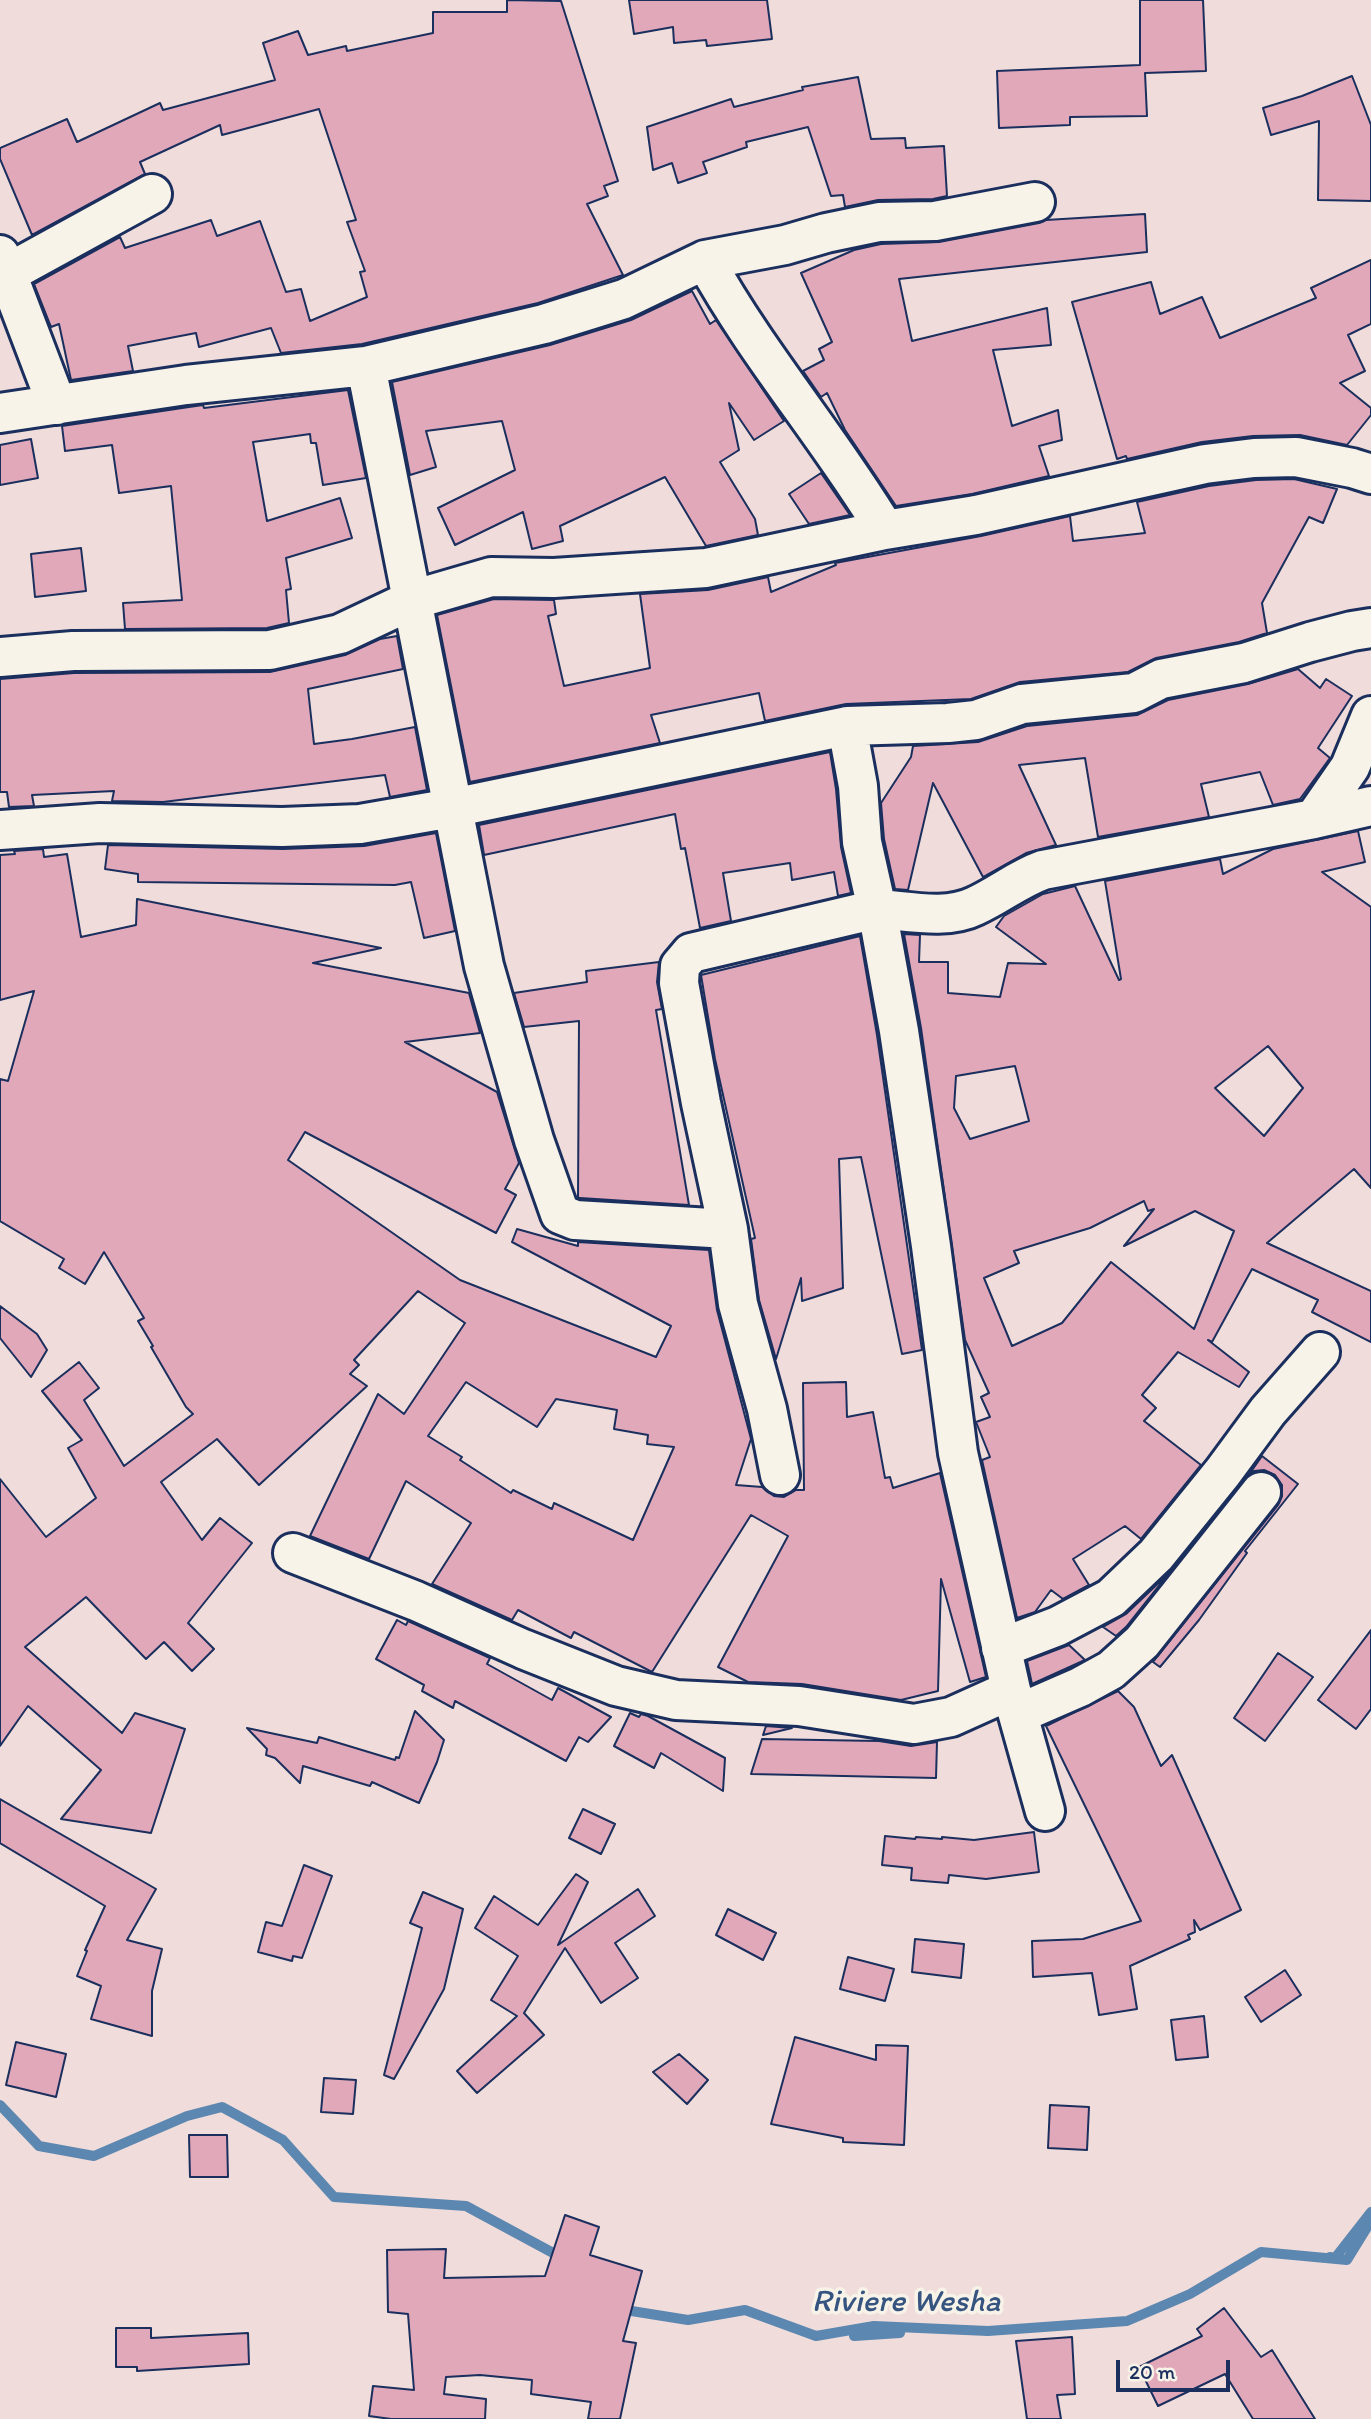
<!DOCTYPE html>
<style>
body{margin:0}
#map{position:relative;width:1371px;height:2419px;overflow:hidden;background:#f0dcda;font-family:Itim,sans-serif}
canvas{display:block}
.scale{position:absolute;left:1116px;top:2360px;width:114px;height:32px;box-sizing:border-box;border:4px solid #1b2f5e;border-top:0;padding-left:9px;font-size:21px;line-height:24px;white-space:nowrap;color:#1b2f5e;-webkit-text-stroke:5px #f7f3e8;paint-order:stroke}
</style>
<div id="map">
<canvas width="1371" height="2419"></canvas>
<div class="scale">20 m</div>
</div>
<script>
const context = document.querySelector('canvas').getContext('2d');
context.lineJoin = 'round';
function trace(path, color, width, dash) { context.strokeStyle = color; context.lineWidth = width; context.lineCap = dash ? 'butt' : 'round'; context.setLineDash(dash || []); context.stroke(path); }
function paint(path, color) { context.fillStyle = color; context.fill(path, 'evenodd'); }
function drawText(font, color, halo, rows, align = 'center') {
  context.font = font + ' Itim,sans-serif'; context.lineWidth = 7; context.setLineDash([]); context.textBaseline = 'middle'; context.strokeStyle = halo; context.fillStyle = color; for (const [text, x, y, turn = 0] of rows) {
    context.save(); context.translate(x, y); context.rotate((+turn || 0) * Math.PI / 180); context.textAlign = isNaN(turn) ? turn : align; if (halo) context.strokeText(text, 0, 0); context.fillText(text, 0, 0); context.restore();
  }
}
trace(new Path2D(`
 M0 2105 39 2146 94 2156 187 2116 222 2107 283 2140 334 2197 466 2206 555 2254 563 2263
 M1330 2257 1335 2258 1371 2212
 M619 2309 688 2320 745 2310 816 2336 874 2326 988 2331 1127 2321 1190 2294 1261 2252 1347 2260 1371 2221
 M854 2336 900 2333`), '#5c87b0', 10);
const building = new Path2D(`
 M507 0 561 1 618 181 604 186 608 196 587 204 623 275 538 303 362 344 281 353 271 328 199 347 196 333 128 346 133 371 71 380 59 324 51 327 34 284 120 237 125 248 211 220 217 236 260 221 286 292 301 289 310 321 367 297 360 272 365 271 347 222 356 220 319 109 222 135 220 125 140 162 145 174 32 235 0 159V148L67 119 77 142 160 103 163 110 275 80 263 43 298 31 308 55 346 46 347 51 433 33V12H507Z
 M629 0H767L772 39 707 46 706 40 674 43 673 27 634 34Z
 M1140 0H1203L1206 71 1145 73 1147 116 1070 117V125L999 128 997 71 1140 65Z
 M1352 76 1371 125V201L1318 200 1319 121 1271 135 1263 108 1302 96Z
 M858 77 871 139 905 138 906 148 944 146 947 196 933 199 878 200 845 207 843 195 831 196 808 127 746 142 747 147 703 162 707 173 678 183 672 163 653 170 647 127 731 99 734 107 803 90 802 87Z
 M1145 214 1147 252 899 279 912 341 1047 308 1051 345 993 350 1012 426 1058 410 1062 440 1039 446 1049 476 972 494 896 506 845 430 827 393 821 397 803 371 824 360 819 349 832 342 801 273 854 250 881 244 939 242 1039 223 1046 220Z
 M1371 260V324L1348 335 1365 371 1340 383 1371 408V415L1347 445 1300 435 1253 436 1202 442 1127 459 1126 456 1117 459 1072 302 1151 282 1160 314 1202 297 1220 338 1316 298 1311 288Z
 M692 291 710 324 716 320 784 421 754 440 729 403 739 450 720 462 755 519 758 535 706 546 665 477 560 526 563 541 532 549 523 512 455 545 438 508 515 470 502 421 426 431 436 467 410 475 392 382 550 345 631 320Z
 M348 390 366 478 323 485 316 443H311L310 434 253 442 267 521 340 498 352 538 286 558 291 589 286 590 289 623 267 628 125 629 123 603 182 600 171 486 119 493 112 445 65 451 62 426 189 407 203 405 204 408Z
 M31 439 38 478 0 485V445Z
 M821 473 850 515 809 524 789 494Z
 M1294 479 1337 489 1323 523 1309 517 1262 603 1267 633 1239 642 1156 658 1128 672 1020 682 971 699 846 704 765 721 759 693 651 715 660 743 470 782 437 615 494 599 554 600 556 614 548 616 564 686 650 668 640 594 708 590 768 577 771 592 836 565 835 563 981 536 1070 516 1073 541 1145 533 1137 502 1209 486 1256 480Z
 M81 548 86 591 35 597 31 554Z
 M397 636 403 669 308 689 314 744 352 739 415 727 427 790 390 797 385 775 163 802 112 801 114 791 32 795 34 806 9 807 7 792H0V679L74 673 270 672 345 655 380 639Z
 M1298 669 1320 688 1326 679 1352 696 1318 748 1330 758 1300 799 1273 805 1260 772 1201 784 1209 817 1098 837 1085 758 1019 765 1056 845 1026 853 983 877 933 783 908 890 895 889 884 839 881 803 911 757 913 746 978 742 1027 726 1137 715 1168 700 1248 684Z
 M830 752 836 789 841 847 851 893 838 896 834 872 792 880 790 863 723 873 731 921 700 928 685 848 681 849 675 814 484 855 479 825Z
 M1358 831 1365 862 1322 872 1371 907V1188L1354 1169 1267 1243 1371 1291V1342L1312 1312 1318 1300 1252 1269 1212 1342 1208 1340 1249 1372 1239 1387 1178 1352 1142 1395 1156 1408 1144 1421 1201 1465 1141 1539 1125 1526 1073 1559 1089 1585 1063 1599 1051 1590 1035 1612 1017 1618 982 1460 990 1457 976 1422 990 1417 981 1397 989 1393 965 1340 921 1028 904 934 920 935 919 962H948V993L1000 997 1008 963 1046 964 996 927 1004 916 1043 894 1075 886 1119 980 1121 979 1105 881 1220 859 1223 874 1273 849ZM1268 1046 1303 1088 1264 1136 1215 1088ZM1015 1066 1029 1121 970 1139 954 1108 956 1076ZM1144 1201 1148 1211 1154 1209 1124 1246 1195 1211 1234 1231 1194 1329 1111 1262 1062 1323 1012 1346 984 1278 1019 1263 1014 1251 1090 1228Z
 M436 833 455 931 424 938 411 882 395 885 138 882V874L105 869 108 845 283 849 364 846Z
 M43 849 44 857 67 854 81 937 136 925 137 899 381 948 313 963 469 993 480 1033 405 1042 497 1092 519 1163 505 1189 516 1195 496 1233 305 1132 288 1160 460 1280 656 1357 671 1326 512 1242 517 1229 578 1246V1242L709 1250 717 1310 751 1439 736 1485 762 1487 774 1496 784 1497 796 1490H804L803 1383 846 1382 847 1417 873 1412 885 1478 890 1477 893 1488 940 1473 986 1677 970 1682 941 1579 938 1691 901 1700 802 1684 748 1682 718 1667 788 1536 751 1515 652 1672 574 1632 571 1638 518 1610 512 1620 432 1584 471 1523 406 1481 369 1559 310 1536 378 1394 404 1414 465 1323 418 1291 354 1360 359 1365 350 1374 367 1386 259 1485 217 1439 161 1482 202 1540 220 1518 252 1543 188 1623 214 1649 192 1671 164 1642 146 1659 86 1597 25 1647 122 1733 135 1713 185 1729 151 1833 61 1819 101 1770 28 1706 0 1746V1479L46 1537 96 1498 68 1448 82 1440 42 1391 79 1362 99 1388 84 1400 124 1466 193 1414 186 1407 151 1347 153 1346 138 1321 144 1318 104 1252 85 1284 59 1268 64 1259 0 1221V1079L8 1081 34 991 0 1000V855L15 854 14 851ZM466 1382 537 1427 556 1399 617 1410 614 1429 648 1435 647 1444 674 1447 633 1540 554 1503 552 1509 513 1490 511 1493 460 1460 462 1457 428 1436Z
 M860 936 877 1035 922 1350 902 1354 861 1157 839 1159 843 1288 802 1301 801 1278 776 1359 759 1300 751 1239 755 1238 715 1059 701 975Z
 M659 962 657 982 662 1009 656 1010 689 1205 580 1198H578L579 1021 524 1027 514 993 587 982 586 971Z
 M0 1306 37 1334 47 1350 31 1377 0 1338Z
 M1262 1456 1298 1484 1245 1551 1247 1553 1199 1620 1160 1667 1153 1662 1278 1505 1282 1496V1485L1275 1475 1264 1470 1254 1471 1248 1476Z
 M1169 1573 1126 1627 1116 1636 1103 1627 1126 1614Z
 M397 1620 406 1625 408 1621 490 1658 487 1664 552 1700 558 1688 611 1717 588 1742 579 1737 566 1761 455 1701 453 1708 422 1691 424 1685 376 1659Z
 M1371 1630V1709L1356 1729 1318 1700Z
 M1069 1645 1085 1660 1032 1684 1027 1661Z
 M1278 1653 1313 1677 1265 1741 1234 1718Z
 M1118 1691 1134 1707 1161 1766 1172 1755 1241 1910 1200 1930 1194 1920 1195 1932 1188 1935 1190 1939 1130 1966 1137 2009 1099 2015 1092 1973 1033 1977 1032 1941 1083 1939 1141 1921 1046 1726Z
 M415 1711 444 1740 437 1762 419 1803 372 1782 370 1786 303 1766 300 1783 275 1758 266 1755 267 1749 247 1728 317 1743 319 1737 395 1760 396 1757 399 1758Z
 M630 1713 639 1717 641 1714 648 1716 725 1758 723 1791 661 1753 654 1768 614 1746Z
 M766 1726 792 1728 763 1735Z
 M762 1739 879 1741 911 1746 937 1742 936 1778 751 1774Z
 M0 1799 156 1889 127 1940 162 1949 152 1991V2036L91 2019 101 1986 77 1976 87 1951 85 1950 105 1906 0 1843Z
 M583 1809 615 1824 601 1854 569 1838Z
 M1034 1832 1039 1872 986 1879 949 1875 948 1883 911 1880 912 1868 882 1865 885 1836 915 1839 916 1837 942 1839V1837L974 1840Z
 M304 1865 332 1876 302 1958 293 1956 292 1961 258 1952 266 1922 282 1926Z
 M576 1874 588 1882 558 1945 638 1889 655 1916 615 1943 638 1978 601 2003 565 1948 524 2013 544 2035 477 2093 457 2071 517 2016 491 2000 518 1956 475 1928 494 1896 538 1925Z
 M423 1892 463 1909 444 1989 394 2079 384 2075 422 1928 410 1923Z
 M728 1909 776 1933 763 1960 716 1935Z
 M915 1939 964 1944 961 1978 912 1972Z
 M848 1957 894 1969 885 2001 840 1989Z
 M1285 1970 1301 1995 1261 2022 1245 1997Z
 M1204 2016 1208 2057 1176 2060 1171 2020Z
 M795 2037 876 2060V2045L908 2046 904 2145 843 2142V2138L771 2124Z
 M16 2042 66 2054 56 2097 6 2085Z
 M679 2054 708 2080 687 2104 653 2072Z
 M324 2078 356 2080 353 2114 321 2112Z
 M1050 2105 1089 2107 1087 2150 1048 2148Z
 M189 2135H227L228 2177H190Z
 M565 2215 599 2227 590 2255 642 2271 623 2341 636 2343 620 2419H588L591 2402 531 2394 532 2380 480 2375 446 2377 444 2394 486 2399 485 2419H391L369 2416 373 2386 414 2390 408 2314 388 2312 387 2250 446 2249 444 2278 545 2276Z
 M1224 2308 1261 2357 1272 2350 1315 2419H1253L1225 2374 1158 2406 1139 2367 1202 2336 1197 2329Z
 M116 2328H151V2338L248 2333 249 2364 137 2371V2367H116Z
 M1072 2337 1075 2394 1057 2395 1061 2419H1027L1016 2341Z`);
paint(building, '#e1a8ba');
trace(building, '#1b2f5e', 2);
const minor = new Path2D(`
 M0 255 57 405
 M705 260C757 355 829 437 885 530
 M8 273 152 194
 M366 366 484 966 534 1140 560 1214 575 1220 728 1229
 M0 413 186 385 366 366 544 324 624 299 705 260 785 245 826 233 879 222 935 221 1035 202
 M0 657 73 651 270 650 340 634 412 600 491 577 554 578 706 568 885 530 976 515 1205 464 1254 458 1296 457 1352 468 1371 474
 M847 726 858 786 862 842 877 909C908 911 947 920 975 906 999 895 1018 879 1043 870L1314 819 1371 806
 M1314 819 1350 767 1371 716
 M0 830 100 823 282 827 360 824 452 808 847 726 948 723 976 720 1022 704 1134 693 1161 679 1244 663 1310 642 1352 631 1371 628
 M780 1475 767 1409 738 1304 728 1229 701 1103 679 983 680 966 691 953 877 909 899 1031 931 1246 958 1453 1011 1690 1045 1811
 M293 1553 416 1601 523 1649 616 1686 676 1700 799 1706 914 1724 951 1717 1011 1690
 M1001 1648 1058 1626 1111 1598 1156 1555 1223 1472 1268 1411 1320 1352
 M1018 1714 1080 1687 1111 1670 1142 1642 1261 1492`);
trace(minor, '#1b2f5e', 44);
trace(minor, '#f7f3e8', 38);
drawText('italic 32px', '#365480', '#f7f3e8', [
 ["Riviere Wesha",906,2303]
]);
</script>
